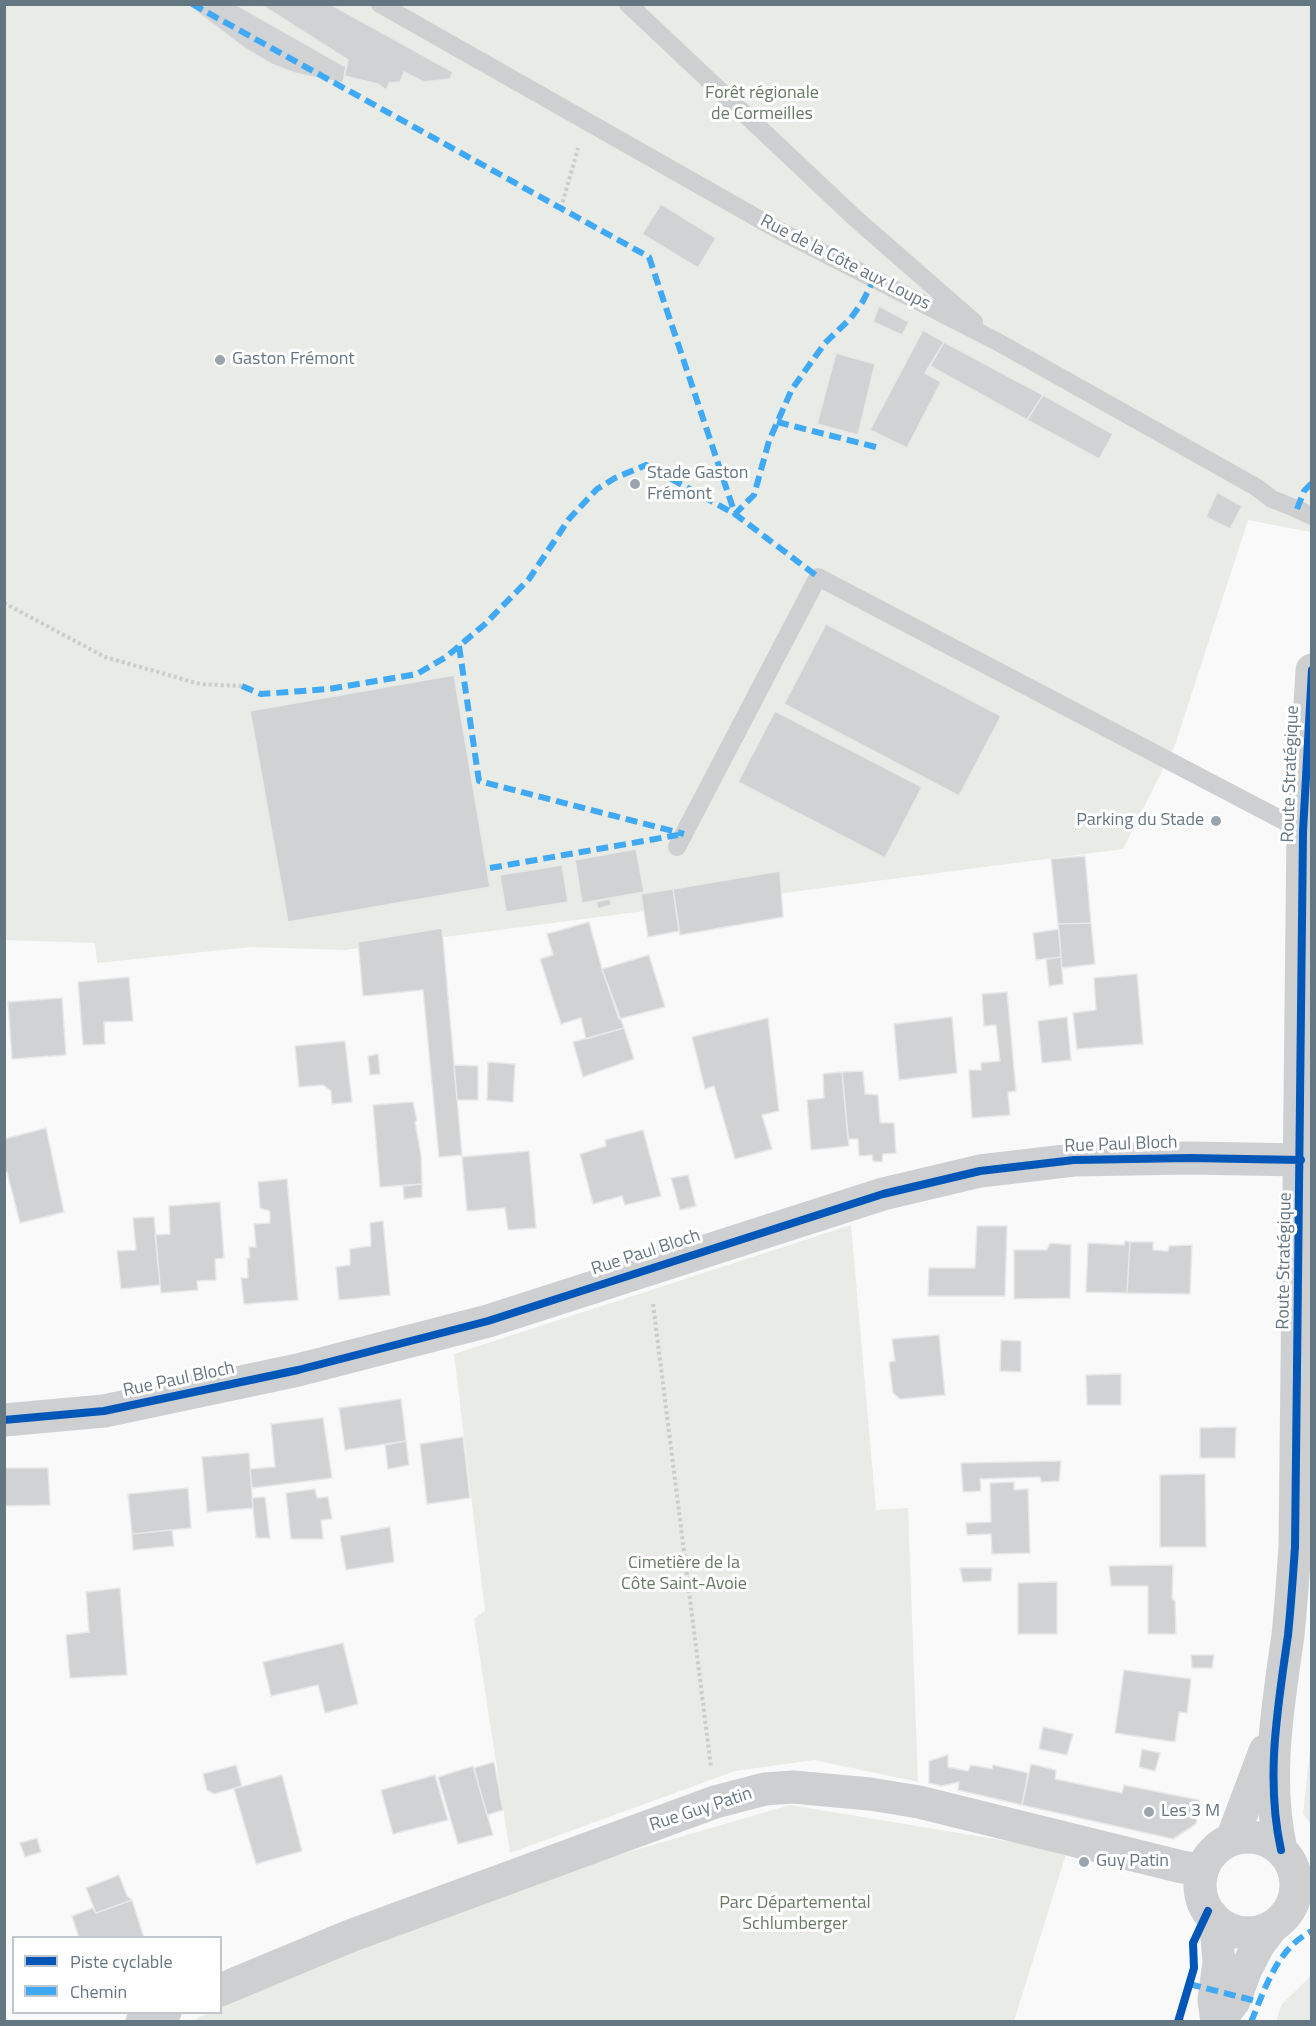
<!DOCTYPE html>
<meta charset="utf-8">
<style>
body{margin:0}
#map{position:relative;width:1316px;height:2026px;overflow:hidden;background:#f9f9f9;font-family:"Titillium Web",sans-serif}
canvas{display:block}
.frame{position:absolute;inset:0;border:6px solid #657683;pointer-events:none}
.legend{position:absolute;left:12px;top:1936px;width:210px;height:78px;box-sizing:border-box;background:#fff;border:2px solid #c1c8cd;margin:0;padding:8px 10px;list-style:none;font-size:18px;color:#657683}
.legend li{display:flex;align-items:center;gap:12px;height:30px}
.legend b{width:30px;border:2px solid #c1c8cd}
</style>
<div id="map">
<canvas width="1316" height="2026"></canvas>
<div class="frame"></div>
<ul class="legend">
<li><b style="height:8px;background:#0057b8"></b>Piste cyclable</li>
<li><b style="height:8px;background:#3fa9f5"></b>Chemin</li>
</ul>
</div>
<script>
const context = document.querySelector('canvas').getContext('2d');
context.lineJoin = 'round';
function paint(path, color) { context.fillStyle = color; context.fill(path, 'evenodd'); }
function trace(path, color, width, dash) { context.strokeStyle = color; context.lineWidth = width; context.lineCap = dash ? 'butt' : 'round'; context.setLineDash(dash || []); context.stroke(path); }
function drawText(font, color, halo, rows, align = 'center') {
  context.font = font + ' "Titillium Web",sans-serif'; context.lineWidth = 6; context.setLineDash([]); context.textBaseline = 'middle'; context.strokeStyle = halo; context.fillStyle = color; for (const [text, x, y, turn = 0] of rows) {
    context.save(); context.translate(x, y); context.rotate((+turn || 0) * Math.PI / 180); context.textAlign = isNaN(turn) ? turn : align; if (halo) context.strokeText(text, 0, 0); context.fillText(text, 0, 0); context.restore();
  }
}
paint(new Path2D(`
 M5 5H1311V532L1248 520 1175 745 1123 849 344 950 251 947 97 963 95 943 5 940Z
 M851 1225 876 1510 908 1508 918 1782 814 1760 735 1771 510 1853 474 1619 485 1611 454 1354Z
 M1311 1741V1824L1303 1814Z
 M790 1805 1067 1851 1014 2021 191 2022 207 2013 220 2012 221 2005 402 1928 598 1861Z
 M1311 1976V2021H1276L1282 2004Z`), '#e8ebe6');
const building = new Path2D(`
 M190 4H260L348 60 343 83 295 73 271 64 246 49 196 11Z
 M235 4H330L453 72 450 79 424 82 404 72 400 82 389 83 386 90 378 84 344 76 346 67Z
 M661 204 716 238 698 268 642 234Z
 M879 306 909 322 902 335 873 322Z
 M923 330 944 342 925 373 941 382 907 448 870 430Z
 M944 342 1043 395 1027 420 930 366Z
 M836 353 875 364 858 435 817 424Z
 M1043 395 1113 434 1099 459 1027 420Z
 M1217 492 1242 506 1230 529 1206 517Z
 M826 624 1001 716 959 796 784 704Z
 M454 675 490 887 288 922 250 711Z
 M775 711 922 787 885 858 738 782Z
 M636 849 644 892 582 903 575 860Z
 M1085 856 1091 923 1058 924 1051 859Z
 M562 865 568 902 506 912 500 875Z
 M780 871 783 917 680 935 673 889Z
 M673 889 679 931 648 937 641 894Z
 M610 899 611 905 598 909 596 902Z
 M589 922 602 969 624 1028 586 1039 581 1018 561 1024 540 959 553 955 547 934Z
 M1091 923 1095 964 1062 968 1058 924Z
 M442 928 462 1155 439 1157 423 990 363 996 358 942Z
 M1059 929 1061 957 1036 960 1033 933Z
 M649 955 665 1007 619 1019 602 969Z
 M1061 957 1063 984 1049 986 1046 959Z
 M1137 974 1143 1044 1077 1049 1073 1013 1096 1010 1094 978Z
 M129 977 133 1021 104 1022 105 1044 83 1045 78 982Z
 M1007 992 1016 1091 1008 1092 1010 1115 972 1118 969 1070H981V1063L1000 1061 996 1025 984 1026 982 994Z
 M62 998 66 1055 12 1059 8 1002Z
 M952 1017 957 1073 899 1080 894 1024Z
 M1067 1017 1071 1060 1042 1063 1038 1021Z
 M768 1018 779 1111 762 1115 772 1149 735 1159 714 1086 705 1089 692 1037Z
 M624 1028 634 1059 583 1077 573 1042Z
 M345 1041 352 1102 332 1104 331 1091 323 1085 299 1087 295 1046Z
 M378 1054 380 1074 370 1075 368 1056Z
 M488 1062 515 1064 513 1102 487 1100Z
 M454 1065 478 1066V1100H457Z
 M863 1071 865 1094 878 1095 880 1123H894L896 1153 883 1154 882 1162 873 1161 872 1155 859 1156 858 1139H848L842 1072Z
 M842 1072 849 1146 811 1150 807 1100 824 1098 823 1074Z
 M413 1102 417 1120 415 1122 421 1155 422 1184 380 1187 373 1105Z
 M46 1128 64 1212 20 1223 7 1172 4 1173V1139Z
 M643 1130 661 1196 625 1205 622 1196 593 1204 580 1154 606 1146 605 1140Z
 M529 1151 536 1228 508 1230 505 1208 467 1211 462 1157Z
 M688 1175 696 1206 680 1210 671 1178Z
 M287 1179 298 1300 244 1304 241 1278H248L247 1258H250L249 1247H256L254 1224 270 1223V1211L260 1208 258 1182Z
 M422 1184V1197L404 1199 403 1186Z
 M220 1202 224 1258 215 1259 216 1280 197 1281 198 1290 161 1293 155 1235 170 1234 169 1206Z
 M154 1217 160 1285 121 1289 117 1251 136 1250 133 1218Z
 M383 1221 390 1295 339 1300 336 1267 350 1265V1249L371 1246 370 1223Z
 M977 1226H1007L1005 1296H928L929 1268H975Z
 M1125 1241 1130 1242 1127 1293 1086 1292 1088 1243 1124 1245Z
 M1130 1242H1153V1250L1168 1251 1169 1246 1192 1245 1190 1294 1127 1293Z
 M1050 1243 1071 1245 1070 1298 1014 1299V1250H1047Z
 M939 1335 945 1395 900 1399 893 1393 889 1362 895 1361 892 1339Z
 M1001 1340 1021 1341V1372L1000 1371Z
 M1121 1374V1405H1087L1086 1375Z
 M401 1399 406 1441 345 1450 339 1408Z
 M323 1418 332 1478 252 1488 250 1469 275 1467 271 1424Z
 M1236 1427 1235 1458H1200V1428Z
 M463 1437 470 1498 427 1504 420 1444Z
 M406 1441 409 1465 388 1469 385 1445Z
 M249 1453 253 1508 207 1512 202 1457Z
 M1061 1461 1059 1481 1041 1482 1040 1477 980 1479 981 1491 963 1492 961 1463Z
 M4 1468H48L50 1505 4 1506Z
 M1205 1474 1206 1547H1160V1475Z
 M1014 1482V1490L1028 1489 1030 1553 992 1554 991 1534 967 1535 966 1523 991 1522 990 1483Z
 M188 1488 191 1528 132 1534 128 1494Z
 M315 1489 317 1498 328 1497 332 1519 321 1520 323 1539H291L286 1493Z
 M265 1497 270 1538H256L252 1498Z
 M390 1527 394 1562 346 1570 340 1536Z
 M172 1530 174 1546 133 1550 132 1534Z
 M1173 1565 1172 1599 1175 1601 1176 1634H1148V1586H1111L1109 1566Z
 M960 1568H992L991 1581 963 1582Z
 M1057 1582V1634H1018V1583Z
 M120 1588 127 1675 70 1678 66 1635 89 1632 86 1592Z
 M343 1643 358 1704 325 1713 318 1685 271 1696 263 1662Z
 M1191 1655H1214L1212 1668H1192Z
 M1124 1670 1191 1679 1187 1713 1179 1712 1175 1742 1115 1733Z
 M1043 1727 1073 1734 1067 1755 1039 1749Z
 M1142 1749 1160 1753 1155 1771 1139 1767Z
 M948 1755V1767L968 1771 971 1765 992 1769 993 1765 1028 1773 1022 1805 958 1790 959 1782 942 1786 929 1783V1761Z
 M494 1762 503 1810 487 1815 474 1768Z
 M1031 1764 1056 1770 1055 1779 1122 1793 1124 1785 1199 1800 1196 1824 1173 1839 1022 1805Z
 M236 1765 242 1786 214 1794 207 1790 203 1774Z
 M473 1766 493 1835 458 1844 438 1777Z
 M282 1775 302 1851 256 1864 234 1789Z
 M435 1775 448 1820 393 1834 381 1790Z
 M37 1838 41 1852 25 1857 20 1843Z
 M119 1875 127 1896 132 1900 96 1913 86 1888Z
 M132 1900 144 1938H79L72 1916 93 1908 96 1913Z`);
paint(building, '#d0d2d3');
trace(building, '#e8e8e8', 1.5);
trace(new Path2D(`
 M561 208 578 148
 M4 603 105 657 200 684 242 686
 M653 1304 711 1767`), '#cbcccd', 4, [3, 3]);
trace(new Path2D(`
 M380 4 780 231 996 341 1256 487 1272 499 1297 509 1312 516
 M628 4 855 218 974 322
 M677 847 818 577 1303 831
 M1295 1892 1312 1894`), '#cecfd0', 18);
trace(new Path2D(`
 M4 1420 104 1411 298 1370 488 1321 883 1194 980 1171 1074 1160 1190 1158 1301 1160
 M220 1990 350 1936 715 1802 765 1789 793 1787 870 1794 919 1802 1182 1867 1202 1870
 M142 2022 165 2012`), '#cecfd0', 33);
trace(new Path2D(`
 M1200 1885a48 48 0 1 1 96 0a48 48 0 1 1-96 0Z
 M1232 1839 1265 1751
 M1281 1850C1265 1778 1278 1706 1288 1635 1291 1606 1293 1576 1295 1547L1303 831 1312 670
 M1212 1916 1217 1938 1219 1962 1214 2000 1217 2022
 M1218 2022 1234 2001 1246 1969 1259 1944 1272 1927`), '#cecfd0', 33);
trace(new Path2D(`
 M192 4 649 257 735 514 754 495 769 441 792 389 825 343 851 318 863 301 874 279
 M777 422 876 447
 M1297 509 1304 491 1312 483
 M459 646 479 781 684 834
 M242 686 261 694 329 689 417 674 446 657 484 625 529 579 569 519 597 489 615 478 646 465 735 514 818 577
 M490 868 678 835
 M1189 1984 1260 2002
 M1251 2022C1265 1989 1277 1948 1312 1931`), '#3fa9f5', 6, [12, 6]);
trace(new Path2D(`
 M4 1420 104 1411 298 1370 488 1321 883 1194 980 1171 1074 1160 1190 1158 1301 1160
 M1281 1850C1265 1778 1278 1706 1288 1635 1291 1606 1293 1576 1295 1547L1303 831 1312 670
 M1178 2022 1194 1968 1193 1943 1208 1911`), '#0057b8', 8);
for (const [x, y, r, color] of [
 [220,360,6,"#99a4ac"],
 [635,484,6,"#99a4ac"],
 [1216,821,6,"#99a4ac"],
 [1149,1812,6,"#99a4ac"],
 [1084,1862,6,"#99a4ac"]
]) { const dot = new Path2D(); dot.arc(x, y, r, 0, 2 * Math.PI); context.fillStyle = color; context.fill(dot); trace(dot, '#fff', 2); }
drawText('18px', '#687a64', '#fff', [
 ["Forêt régionale",762,94],
 ["de Cormeilles",762,115],
 ["Cimetière de la",684,1564],
 ["Côte Saint-Avoie",684,1585],
 ["Parc Départemental",795,1904],
 ["Schlumberger",795,1925]
]);
drawText('18px', '#657683', '#fff', [
 ["Rue de la Côte aux Loups",845,263,27],
 ["Route Stratégique",1291,774,-88],
 ["Rue Paul Bloch",1121,1145,-2],
 ["Rue Paul Bloch",646,1253,-18],
 ["Route Stratégique",1285,1261,-89],
 ["Rue Paul Bloch",179,1380,-12],
 ["Rue Guy Patin",701,1810,-18]
]);
drawText('18px', '#657683', '#fff', [
 ["Gaston Frémont",232,360],
 ["Stade Gaston",647,474],
 ["Frémont",647,495],
 ["Parking du Stade",1204,821,"right"],
 ["Les 3 M",1161,1812],
 ["Guy Patin",1096,1862]
], 'left');
</script>
